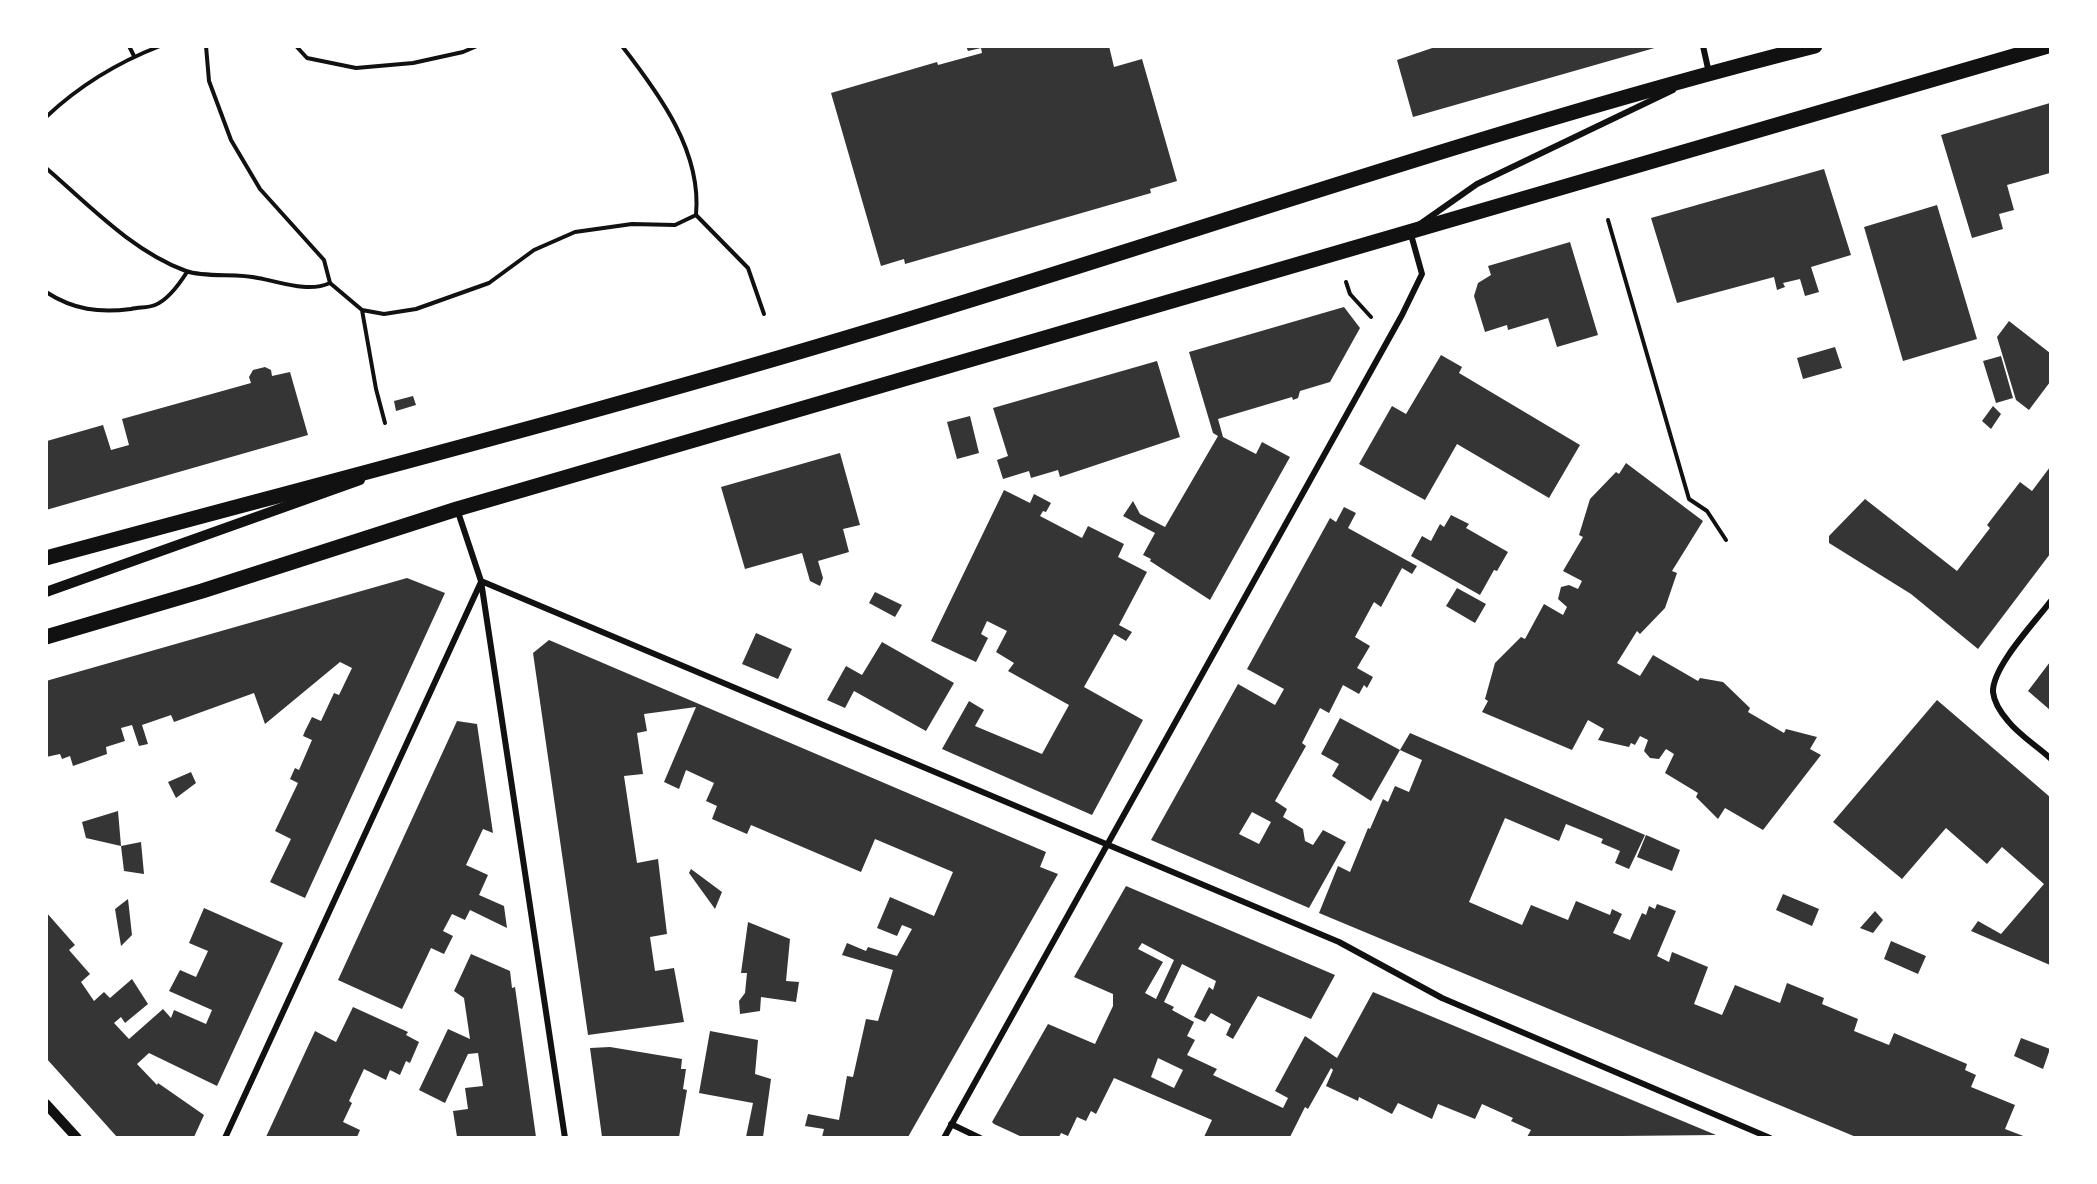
<!DOCTYPE html>
<style>
body{margin:0}
#map{position:relative;width:2097px;height:1184px;overflow:hidden;background:#fff;font-family:"Times New Roman",serif}
canvas{display:block}
.frame{position:absolute;inset:0;border:48px solid #fff;pointer-events:none}
</style>
<div id="map">
<canvas width="2097" height="1184"></canvas>
<div class="frame"></div>
</div>
<script>
const context = document.querySelector('canvas').getContext('2d');
context.lineJoin = 'round';
function paint(path, color) { context.fillStyle = color; context.fill(path, 'evenodd'); }
function trace(path, color, width, dash) { context.strokeStyle = color; context.lineWidth = width; context.lineCap = dash ? 'butt' : 'round'; context.setLineDash(dash || []); context.stroke(path); }
paint(new Path2D(`
 M966 46H1109L1114 67 1142 59 1177 181 1150 189 1151 193 905 264 904 259 881 266 831 93 937 62 938 65 982 53 981 48 968 51Z
 M1438 46H1658V47L1413 117 1397 60Z
 M2050 103V173L2007 185 2014 210 1999 214 2003 229 1972 238 1941 135Z
 M1824 169 1851 255 1811 267 1819 292 1805 296 1800 279 1783 283 1785 287 1777 290 1774 277 1677 303 1651 218Z
 M1937 205 1977 339 1903 361 1864 227Z
 M1570 242 1598 335 1557 347 1548 318 1508 330 1507 325 1485 332 1474 296 1478 283 1491 275 1488 266Z
 M1344 307 1360 328 1330 382 1300 391 1298 398 1293 400 1292 397 1218 419 1223 437 1256 454 1262 442 1290 457 1210 600 1150 561 1151 559 1143 555 1155 533 1123 516 1133 501 1140 514 1165 527 1218 436 1213 433 1189 352Z
 M2009 321 2050 353V382L2029 410 2016 400 1997 337Z
 M1835 347 1842 368 1803 379 1797 358Z
 M1441 355 1462 367 1459 373 1580 445 1549 498 1457 444 1425 500 1359 464 1392 406 1406 414Z
 M2001 356 2013 398 1996 403 1983 361Z
 M1157 361 1180 437 1060 477 1058 470 1031 478 1029 471 1003 479 997 460 1008 456 993 408Z
 M265 367 271 370 272 376 290 372 308 435 46 510 47 441 103 425 111 450 129 445 122 419 251 383 249 377 253 370Z
 M413 396 416 405 396 411 394 401Z
 M1993 406 2001 414 1991 429 1982 421Z
 M970 416 979 453 957 459 947 422Z
 M840 453 860 525 843 529 849 552 818 561 823 578 820 586 810 581 802 553 745 569 721 487Z
 M1626 463 1703 521 1672 571 1677 573 1665 608 1640 634 1637 631 1617 663 1640 676 1653 655 1698 681 1700 678 1723 682 1750 708 1748 712 1784 733 1786 729 1817 737 1810 749 1821 755 1763 830 1725 808 1718 819 1696 797 1698 793 1665 773 1674 754 1666 749 1659 759 1650 758 1644 751 1648 740 1640 736 1635 745 1631 743 1629 747 1598 740 1604 729 1588 720 1572 750 1482 712 1488 701 1485 699 1495 663 1521 637 1525 639 1544 604 1563 615 1567 607 1558 599 1561 587 1569 585 1578 589 1582 581 1563 571 1583 537 1579 535 1590 499 1616 472 1619 474Z
 M2050 467V554L1978 649 1911 594 1829 543V536L1865 499 1957 571 1990 528 1987 525 2020 482 2032 491Z
 M1004 490 1030 503 1034 494 1051 503 1046 512 1043 511 1040 516 1082 538 1088 526 1124 544 1118 557 1147 572 1119 625 1132 632 1126 641 1114 634 1084 687 1143 720 1092 815 942 749 969 701 984 710 975 726 1042 754 1069 705 1008 671 1014 663 996 652 1007 631 987 621 981 634 988 638 976 662 931 641Z
 M1344 507 1356 513 1348 528 1417 566 1412 574 1402 568 1381 607 1374 602 1355 637 1370 646 1357 668 1373 677 1367 688 1364 685 1359 694 1343 685 1329 713 1320 708 1302 743 1306 746 1275 801 1287 809 1283 817 1303 829 1305 841 1313 845 1323 830 1346 842 1309 908 1151 840 1238 684 1275 705 1284 689 1247 669 1330 518 1336 522ZM1252 812 1271 822 1259 844 1239 834Z
 M1451 515 1469 524 1466 528 1508 552 1497 571 1494 570 1480 595 1411 556 1422 536 1431 541 1440 524 1444 527Z
 M407 578 445 593 305 898 270 882 291 839 275 831 298 783 290 779 295 768 299 770 312 740 303 736 305 731 312 717 321 721 334 693 339 695 352 668 340 662 265 724 254 693 174 722 171 715 142 725 148 744 139 746 132 725 121 728 125 741 106 747 107 754 73 766 70 756 62 759 60 754 46 757V681Z
 M1457 588 1486 604 1475 623 1446 606Z
 M875 592 902 605 895 617 869 603Z
 M756 633 792 649 778 679 742 664Z
 M549 640 1046 852 1040 867 1058 874 908 1137H822L824 1129 805 1126 808 1114 839 1120 847 1076 853 1077 866 1019 878 1021 893 970 842 955 847 943 866 951 868 947 897 956 912 929 902 925 897 936 877 928 890 897 934 916 953 872 875 839 861 872 751 825 747 834 712 819 717 806 706 801 714 783 686 770 679 789 664 782 696 707 644 714 647 731 637 733 643 774 624 776 637 863 658 859 667 934 650 937 655 971 674 968 684 1022 588 1035 533 653Z
 M882 642 954 683 926 731 854 691 845 708 827 700 846 666 862 675Z
 M2050 662V710L2028 691Z
 M1937 700 2050 797V965L1971 931 1978 921 2001 934 2044 884 2002 847 1987 864 1946 828 1902 879 1833 822Z
 M1340 718 1400 750 1371 801 1332 776 1339 764 1321 754Z
 M457 721 477 724 493 833 483 829 466 865 488 875 479 895 504 906 507 928 470 910 465 920 452 914 443 931 453 936 444 954 431 948 402 1009 338 980Z
 M1410 733 1645 835 1629 869 1615 863 1620 851 1601 843 1603 839 1566 824 1559 841 1505 818 1469 902 1522 925 1531 905 1568 920 1576 901 1610 915 1612 909 1622 914 1613 933 1630 940 1642 913 1646 915 1649 906 1655 909 1657 904 1676 911 1657 956 1669 962 1672 952 1708 967 1694 1004 1722 1015 1735 985 1780 1003 1787 983 1824 998 1822 1004 1858 1019 1854 1031 1889 1045 1894 1033 1967 1064 1965 1070 1976 1075 1971 1087 2015 1105 2005 1129 2026 1137H1856L1319 913 1338 866 1350 872 1368 828 1370 829 1383 799 1388 802 1395 786 1409 792 1422 760 1400 750Z
 M191 772 196 783 176 798 168 782Z
 M118 811 121 846 86 838 82 822Z
 M1646 835 1680 850 1672 871 1637 857Z
 M141 842 144 874 124 871 121 846Z
 M691 869 722 892 715 909 689 873Z
 M1126 886 1335 975 1311 1019 1258 996 1233 1039 1226 1035 1231 1024 1211 1013 1205 1022 1194 1017 1209 987 1213 990 1216 981 1182 964 1164 1002 1174 1007 1172 1010 1194 1022 1187 1036 1195 1040 1187 1055 1217 1069 1213 1075 1283 1108 1288 1098 1275 1091 1305 1036 1337 1058 1373 992 1716 1135 1527 1137 1531 1130 1511 1121 1513 1118 1482 1104 1475 1119 1438 1104 1432 1119 1398 1103 1392 1114 1359 1097 1358 1101 1326 1086 1333 1070 1331 1068 1308 1109 1305 1107 1290 1137H1204L1212 1120 1114 1078 1096 1114 1091 1111 1086 1121 1077 1117 1068 1136 1061 1133 1059 1137H1022L994 1124 992 1122 1048 1024 1095 1044 1113 1006V994L1074 977ZM1142 943 1174 960 1156 999 1145 993 1163 962 1138 949ZM1158 1058 1183 1070 1174 1088 1151 1077Z
 M1783 894 1819 909 1812 926 1776 910Z
 M128 899 132 935 121 946 115 909Z
 M204 908 283 943 217 1086 149 1053 137 1064 157 1085 158 1083 204 1115 194 1137H117L46 1058V912L75 945 69 950 90 974 81 982 94 1001 104 992 110 998 132 979 148 1004 125 1023 121 1017 114 1023 129 1039 163 1009 171 1018 174 1010 206 1024 212 1010 169 991 180 970 196 977 208 951 189 943Z
 M1875 911 1883 920 1873 933 1860 928Z
 M748 922 790 939 786 981 799 982 796 1002 761 997 760 1011 740 1014 739 1001 745 993 747 973H741Z
 M1891 941 1926 956 1918 974 1884 959Z
 M471 954 510 971 512 988 515 987 536 1137H457L453 1111 468 1109 465 1088 483 1086 478 1053 468 1054 445 1103 419 1090 448 1029 470 1039 464 998 454 991Z
 M353 1007 408 1032 406 1035 419 1042 410 1063 406 1061 400 1075 390 1070 386 1080 364 1069 349 1101 352 1103 343 1122 360 1130 357 1137H266L315 1031 336 1042Z
 M710 1031 758 1040 755 1074 771 1079 763 1137H746L753 1103 699 1093Z
 M2021 1038 2050 1049 2043 1069 2014 1056Z
 M610 1047 682 1059 681 1069H686L683 1089 687 1090 679 1137H602L590 1048Z`), '#353535');
trace(new Path2D(`
 M129 46 134 56
 M206 46 209 81 231 140 260 189 324 260 330 283 362 310 384 314 416 309 489 283 534 250 575 232 632 224 675 225 696 215
 M296 46 307 58 356 68 413 63 463 52 477 46
 M622 46C660 95 702 152 696 215L748 268 764 314
 M46 117C80 85 116 63 160 46
 M46 168C89 205 132 251 186 271 205 278 237 273 258 278 281 282 308 293 330 283
 M1608 220 1689 499 1707 511 1726 540
 M1346 282 1350 294 1371 317
 M46 292C74 310 99 313 131 309 139 307 148 308 155 305 168 300 180 283 187 272
 M362 310 376 389 385 423`), '#111', 4);
trace(new Path2D(`
 M1703 46 1709 73
 M1420 224 1477 184 1673 90
 M457 509 481 581 565 1138
 M481 581 1339 942 1442 998 1770 1138
 M2050 602C2035 622 1992 667 1993 692 1994 702 2002 714 2008 721 2019 735 2037 746 2050 758
 M951 1124 980 1138
 M225 1138 481 582
 M944 1138 1402 315 1422 274 1410 231`), '#111', 6);
trace(new Path2D(`
 M46 592 360 480
 M46 1104 77 1138`), '#111', 10);
trace(new Path2D(`
 M46 558C323 483 601 412 876 329 1189 235 1497 126 1815 46
 M46 637 202 591 457 509 2048 46`), '#111', 15);
</script>
